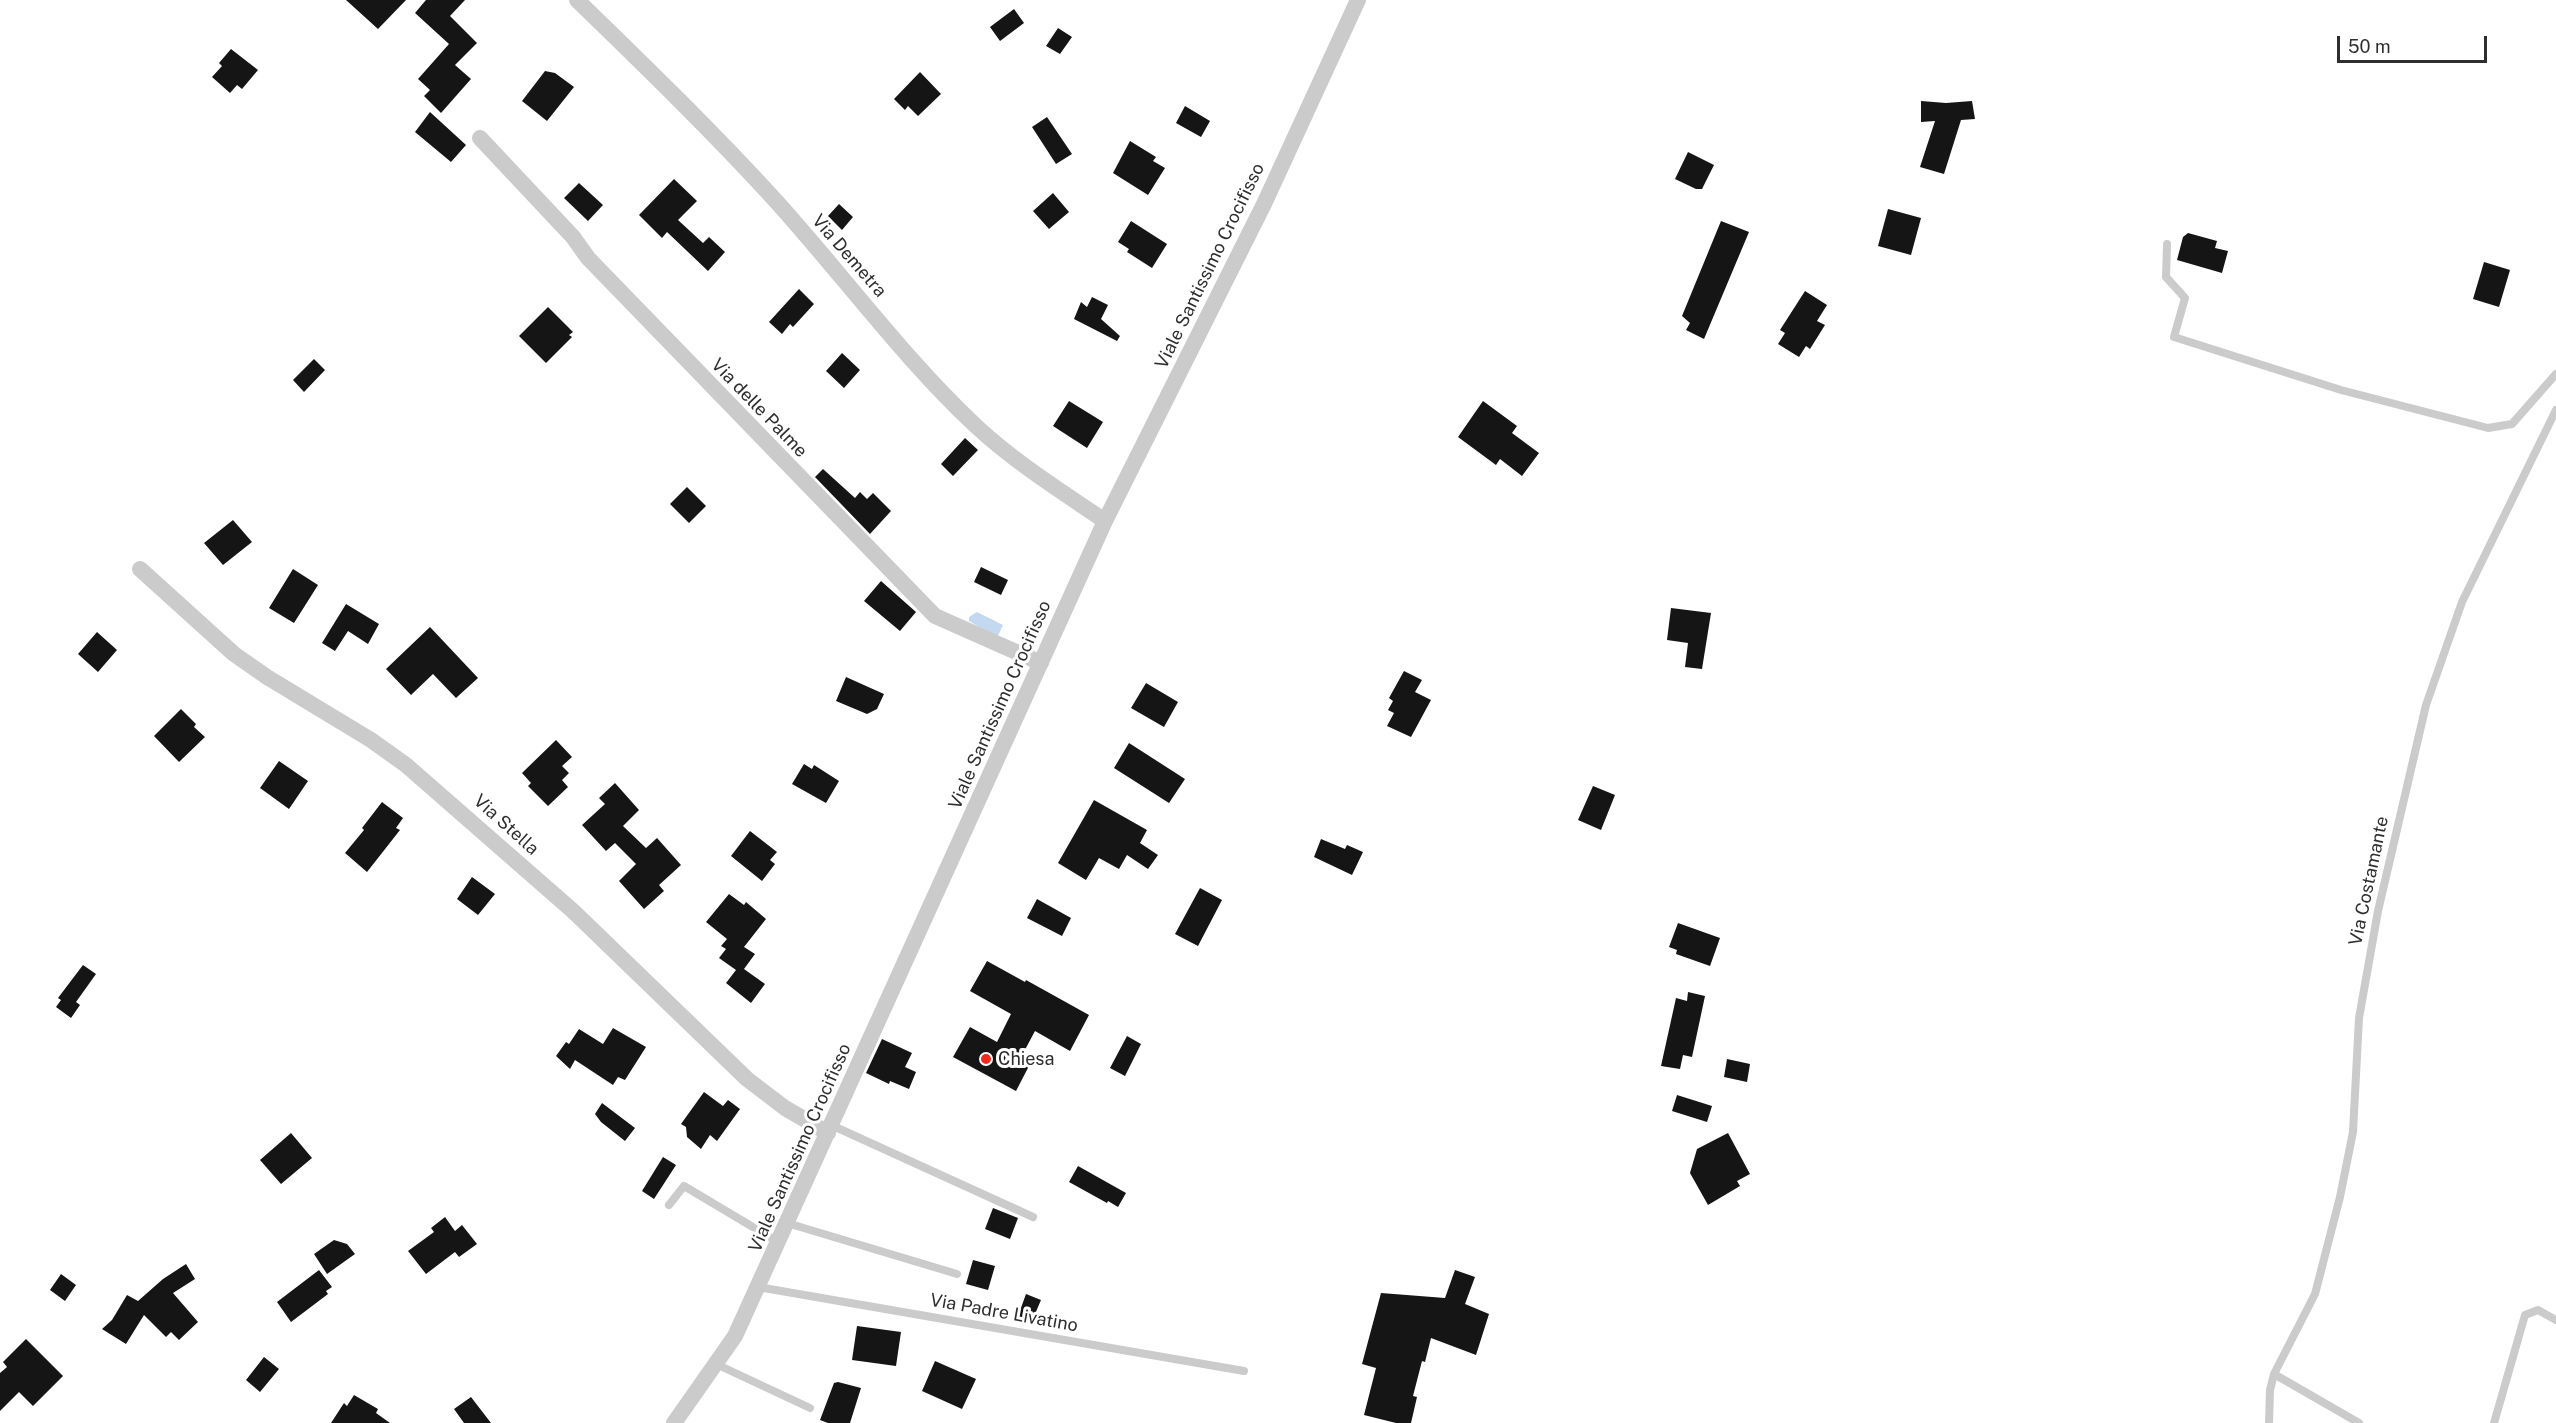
<!DOCTYPE html>
<style>
body{margin:0}
#map{position:relative;width:2556px;height:1423px;overflow:hidden;background:#fff;font-family:"Public Sans",sans-serif}
canvas{display:block}
.scale{position:absolute;left:2337px;top:36px;width:150px;height:27px;box-sizing:border-box;border:3px solid #2e2e2e;border-top:0;padding-left:8px;font-size:18px;line-height:21px;white-space:nowrap;color:#2e2e2e;-webkit-text-stroke:4px #fff;paint-order:stroke}
</style>
<div id="map">
<canvas width="2556" height="1423"></canvas>
<div class="scale">50 m</div>
</div>
<script>
const context = document.querySelector('canvas').getContext('2d');
context.lineJoin = 'round';
function paint(path, color) { context.fillStyle = color; context.fill(path, 'evenodd'); }
function trace(path, color, width, dash) { context.strokeStyle = color; context.lineWidth = width; context.lineCap = dash ? 'butt' : 'round'; context.setLineDash(dash || []); context.stroke(path); }
function drawText(font, color, halo, rows, align = 'center') {
  context.font = font + ' "Public Sans",sans-serif'; context.lineWidth = 6; context.setLineDash([]); context.textBaseline = 'middle'; context.strokeStyle = halo; context.fillStyle = color; for (const [text, x, y, turn = 0] of rows) {
    context.save(); context.translate(x, y); context.rotate((+turn || 0) * Math.PI / 180); context.textAlign = isNaN(turn) ? turn : align; if (halo) context.strokeText(text, 0, 0); context.fillText(text, 0, 0); context.restore();
  }
}
paint(new Path2D(`
 M977 612 1003 625 997 638 969 621V617Z`), '#c4d9ef');
paint(new Path2D(`
 M346 0H406L378 29Z
 M426 0H465L450 16 477 43 455 65 471 79 441 113 424 96 430 90 418 79 449 44 415 13Z
 M1014 9 1024 23 1000 41 990 27Z
 M1058 28 1072 37 1060 54 1046 46Z
 M231 49 258 70 242 89 237 85 230 93 212 77 222 66 219 63Z
 M545 71 555 73 574 87 547 121 522 101Z
 M920 72 941 94 918 116 908 106 905 110 894 99Z
 M1921 101 1946 103 1972 101 1975 119 1961 120 1944 174 1920 167 1935 121 1921 122Z
 M1185 106 1210 121 1201 137 1176 123Z
 M430 112 466 145 451 162 415 132Z
 M1047 117 1072 154 1056 164 1032 127Z
 M1130 141 1156 157 1153 161 1165 168 1148 195 1113 173Z
 M1688 152 1714 165 1702 189H1696L1675 179Z
 M674 179 697 201 678 220 703 243 709 237 725 252 708 271 667 232 662 238 639 215Z
 M579 183 603 205 588 221 564 198Z
 M1053 193 1069 212 1049 229 1033 211Z
 M839 204 853 217 842 230 828 216Z
 M1888 209 1921 218 1911 255 1878 246Z
 M1131 221 1167 244 1152 268 1127 252 1129 249 1118 242Z
 M1721 221 1749 232 1704 339 1686 330 1690 323 1682 316Z
 M2188 233 2217 241 2215 248 2228 251 2222 273 2177 260 2183 237Z
 M2484 262 2510 270 2499 307 2473 299Z
 M799 289 814 304 793 327 790 324 782 334 769 322Z
 M1805 291 1827 305 1817 321 1825 325 1810 349 1806 346 1799 357 1778 344 1785 333 1780 330Z
 M1092 297 1108 305 1101 319 1120 336 1117 341 1074 319 1081 302 1087 307Z
 M548 307 573 332 569 335 572 337 546 363 519 336Z
 M842 353 860 370 844 388 826 371Z
 M314 359 325 370 304 392 293 380Z
 M1069 401 1103 422 1087 448 1053 426Z
 M1483 401 1517 426 1512 433 1539 453 1522 476 1500 459 1496 465 1458 437Z
 M965 438 978 450 953 476 941 464Z
 M823 469 855 498 860 492 867 499 873 493 891 511 870 534 815 477Z
 M687 487 706 506 689 523 670 504Z
 M233 520 252 542 223 565 204 543Z
 M981 567 1008 580 1001 595 974 582Z
 M293 569 318 585 294 623 269 608Z
 M881 581 916 612 900 631 864 601Z
 M346 604 379 624 368 644 348 631 335 651 322 643Z
 M1671 608 1711 613 1702 669 1685 667 1688 643 1667 640Z
 M430 627 478 678 456 698 433 674 411 695 386 669Z
 M97 632 117 650 98 672 78 654Z
 M1404 671 1422 680 1415 692 1431 700 1411 737 1387 726 1394 713 1388 710 1393 701 1389 698Z
 M846 677 884 694 877 709 867 714 836 701Z
 M1146 683 1178 702 1164 727 1131 708Z
 M181 709 196 724 194 727 205 737 179 762 154 736Z
 M556 740 572 757 562 766 569 773 562 780 568 787 548 806 528 786 531 783 522 773Z
 M1129 743 1185 779 1169 803 1114 768Z
 M279 761 308 781 289 809 260 788Z
 M804 764 812 769 814 765 839 781 826 803 792 784Z
 M615 783 639 810 623 826 646 848 657 838 681 865 659 885 664 891 644 909 619 881 636 864 615 843 606 851 582 825 605 804 599 798Z
 M1593 786 1615 795 1601 830 1578 820Z
 M1094 800 1147 830 1140 843 1158 855 1148 869 1127 855 1119 869 1099 858 1086 880 1058 863Z
 M382 802 403 818 396 828 400 830 367 872 345 853 364 830 362 828Z
 M750 831 777 852 770 860 775 864 762 881 731 856Z
 M1321 839 1345 849 1347 845 1363 852 1352 875 1314 857Z
 M472 877 495 894 478 915 457 899Z
 M1200 888 1222 900 1198 946 1175 934Z
 M729 894 744 905 746 902 766 919 744 947 755 954 744 969 765 984 751 1003 726 983 736 970 719 958 726 949 721 946 727 939 706 922Z
 M1037 899 1071 918 1062 936 1027 918Z
 M1678 923 1720 938 1710 966 1676 954 1677 950 1669 947Z
 M987 961 1025 982 1026 980 1089 1015 1070 1051 1035 1031 1019 1061 1029 1066 1016 1091 953 1057 970 1027 997 1042 1011 1014 970 991Z
 M83 965 96 974 76 1002 80 1005 71 1018 56 1007 61 1000 58 998Z
 M1688 992 1705 996 1692 1057 1683 1055 1680 1069 1661 1066 1676 998 1687 1001Z
 M613 1028 646 1047 625 1080 618 1077 613 1085 575 1060 570 1069 556 1056 566 1042 569 1044 579 1029 603 1044Z
 M1127 1036 1141 1044 1125 1076 1110 1068Z
 M882 1039 912 1053 905 1067 916 1072 909 1089 890 1081 889 1084 866 1073Z
 M1727 1059 1750 1064 1747 1082 1724 1077Z
 M704 1092 723 1106 728 1100 740 1109 717 1141 710 1135 701 1149 687 1137 686 1127 681 1124Z
 M1677 1095 1712 1106 1707 1122 1672 1111Z
 M602 1103 635 1128 625 1141 601 1122 595 1114Z
 M291 1133 312 1158 281 1184 260 1160Z
 M1728 1133 1750 1174 1737 1181 1740 1186 1708 1205 1690 1173 1697 1149Z
 M663 1157 676 1165 654 1199 642 1191Z
 M1078 1166 1126 1193 1118 1207 1108 1201 1107 1203 1069 1182Z
 M993 1208 1018 1218 1010 1239 985 1229Z
 M445 1217 455 1231 462 1225 477 1244 459 1257 455 1252 426 1274 408 1251 434 1232 431 1228Z
 M334 1240 347 1244 355 1254 327 1274 314 1254Z
 M973 1260 995 1266 988 1290 966 1284Z
 M186 1264 195 1279 173 1293 198 1322 179 1340 171 1332 166 1337 144 1315 126 1344 102 1329 112 1320 127 1295 138 1301 163 1279Z
 M319 1270 332 1287 326 1291 328 1294 291 1322 277 1302Z
 M1455 1270 1475 1277 1465 1304 1489 1314 1476 1355 1431 1338 1425 1362 1422 1361 1413 1396 1417 1397 1411 1423H1396L1364 1415 1376 1368 1362 1364 1381 1293 1445 1298Z
 M61 1274 76 1285 65 1301 50 1290Z
 M1026 1294 1041 1300 1032 1321 1018 1316Z
 M857 1326 901 1332 896 1366 852 1360Z
 M26 1339 63 1376 33 1406 19 1392 0 1411V1373L7 1367 3 1362Z
 M264 1357 279 1369 260 1392 246 1380Z
 M935 1361 976 1379 962 1409 922 1391Z
 M838 1382 861 1388 850 1423H828L820 1420 834 1383Z
 M354 1395 378 1409 376 1413 390 1423H331L344 1403 347 1406Z
 M471 1397 491 1423H464L454 1409Z`), '#151515');
trace(new Path2D(`
 M2167 244 2166 277 2185 298 2174 337 2341 390 2488 428 2512 424 2556 374
 M831 1125 1033 1217
 M669 1205 684 1186 778 1242
 M787 1223 957 1274
 M758 1287 1244 1371
 M716 1364 810 1408
 M2274 1374 2359 1423
 M2269 1423 2270 1390 2274 1374 2315 1294 2340 1197 2353 1132 2359 1018 2378 911 2426 705 2462 602 2556 410
 M2494 1423 2525 1315 2538 1310 2556 1320`), '#cbcbcb', 8);
trace(new Path2D(`
 M577 0C644 65 712 131 775 200 843 275 903 358 977 427 1016 463 1061 491 1105 521
 M480 138 573 237 588 258 935 616 1041 663
 M140 569 234 654 267 677 371 740 406 765 573 911 747 1079 785 1108 828 1133
 M674 1423 735 1336 1105 521 1264 204 1358 0`), '#cbcbcb', 16);
for (const [x, y, r, color] of [
 [986,1059,6,"#f6291e"]
]) { const dot = new Path2D(); dot.arc(x, y, r, 0, 2 * Math.PI); context.fillStyle = color; context.fill(dot); trace(dot, '#fff', 2); }
drawText('18px', '#2e2e2e', '#fff', [
 ["Via Demetra",849,256,49],
 ["Viale Santissimo Crocifisso",1210,266,-64],
 ["Via delle Palme",759,408,46],
 ["Viale Santissimo Crocifisso",1000,705,-66],
 ["Via Stella",506,825,42],
 ["Via Costamante",2369,881,-78],
 ["Viale Santissimo Crocifisso",800,1148,-66],
 ["Via Padre Livatino",1004,1313,10]
]);
drawText('18px', '#2e2e2e', '#fff', [
 ["Chiesa",998,1059]
], 'left');
</script>
